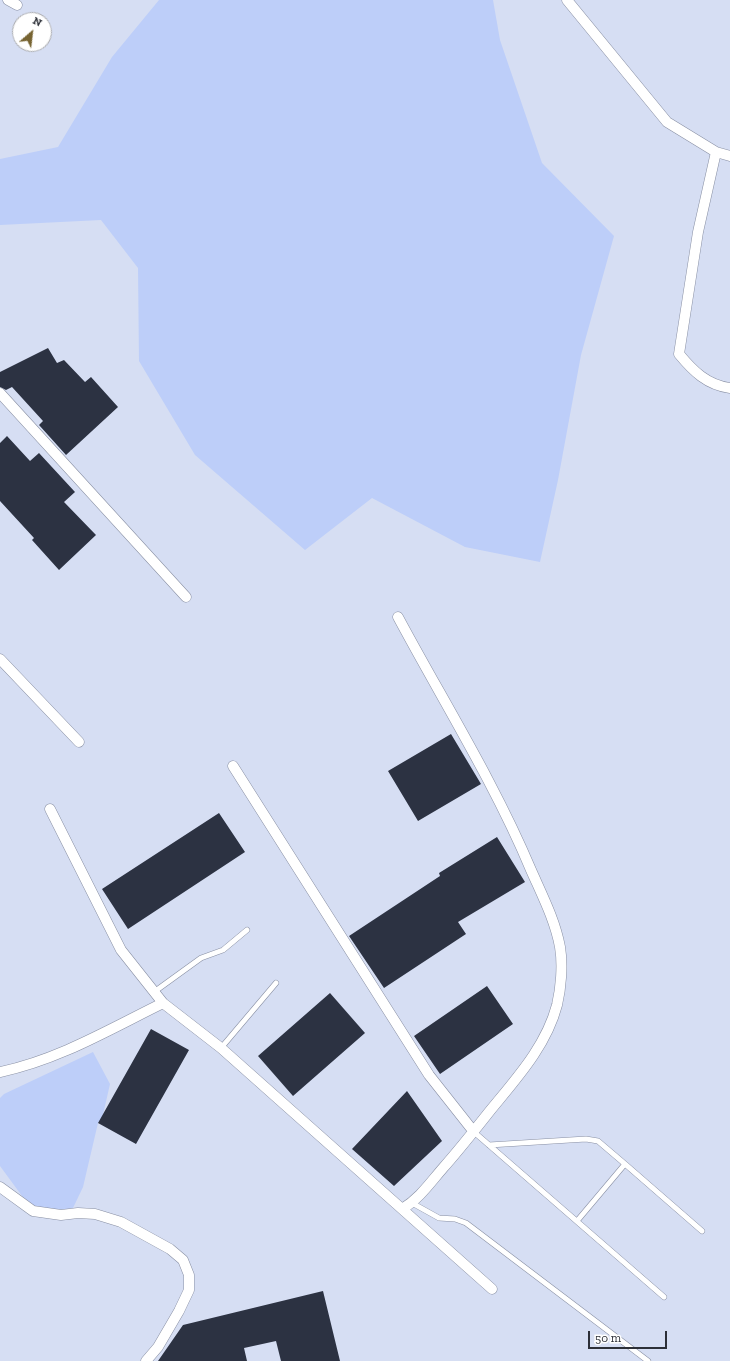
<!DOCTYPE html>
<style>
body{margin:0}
#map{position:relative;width:730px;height:1361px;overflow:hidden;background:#d6def3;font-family:"Zilla Slab",serif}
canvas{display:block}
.north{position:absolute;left:12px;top:12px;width:40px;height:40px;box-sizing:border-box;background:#fff;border:1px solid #abacaf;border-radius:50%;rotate:28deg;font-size:11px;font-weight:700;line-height:16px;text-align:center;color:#2c2f37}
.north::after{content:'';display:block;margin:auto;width:14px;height:18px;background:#776432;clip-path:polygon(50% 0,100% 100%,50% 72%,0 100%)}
.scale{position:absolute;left:588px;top:1331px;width:79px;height:18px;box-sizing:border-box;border:2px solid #2c2f37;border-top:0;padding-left:5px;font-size:12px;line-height:14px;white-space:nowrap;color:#2c2f37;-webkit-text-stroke:3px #fff;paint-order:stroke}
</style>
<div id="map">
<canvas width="730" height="1361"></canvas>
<div class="north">N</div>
<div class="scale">50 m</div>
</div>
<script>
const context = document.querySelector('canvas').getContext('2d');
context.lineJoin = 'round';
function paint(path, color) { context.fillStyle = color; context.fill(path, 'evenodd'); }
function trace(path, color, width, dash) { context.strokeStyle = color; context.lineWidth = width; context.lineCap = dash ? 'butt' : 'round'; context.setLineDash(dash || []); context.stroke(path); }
paint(new Path2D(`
 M159 0H493L500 40 542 163 614 236 581 355 558 480 540 562 465 547 372 498 305 550 195 455 139 361 138 268 101 220 0 225V159L58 147 112 57Z
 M93 1052 110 1084 102 1119 98 1123 83 1187 73 1208 41 1212 22 1196 0 1166V1098L4 1094Z`), '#bdcef9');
paint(new Path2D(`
 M48 348 57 363 64 360 85 382 91 377 118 407 66 455 39 425 43 421 12 387 6 390 0 387V372Z
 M7 436 30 461 39 453 75 492 64 502 96 535 59 570 32 540 34 538 0 501V443Z
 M451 734 481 784 418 821 388 771Z
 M219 813 245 852 128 929 102 889Z
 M497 837 525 882 458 922 466 934 384 988 349 936 440 876 439 873Z
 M487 986 513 1024 440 1074 414 1036Z
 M330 993 365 1033 293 1096 258 1056Z
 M151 1029 189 1050 136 1144 98 1123Z
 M407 1091 442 1141 394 1186 352 1149Z
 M323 1291 340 1361H281L276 1341 244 1348 247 1361H158L183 1325Z`), '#2c3242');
const lane = new Path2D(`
 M154 992 201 958 223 950 247 930
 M221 1048 276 983
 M474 1132 664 1297
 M489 1145 586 1139 598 1141 625 1164 577 1221
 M625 1164 702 1231
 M412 1203 439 1218 455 1219 466 1223 648 1361`);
const street = new Path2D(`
 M8 0 17 5
 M567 0 667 122 716 152 730 156
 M716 152 698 232 679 354C693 371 707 385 730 388
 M0 393 186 597
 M398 617C443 701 494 782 531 870 542 895 555 920 560 947 563 965 561 988 557 1005 546 1047 515 1080 489 1112 474 1131 459 1150 443 1168 430 1183 419 1199 402 1209
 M0 659 79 742
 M233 766 429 1075 474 1132
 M50 809 121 950 163 1003 221 1048 492 1289
 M0 1072C58 1060 110 1029 163 1003
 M0 1187 33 1211 61 1215 78 1213 95 1214 121 1222 170 1249 183 1260 189 1275V1290L179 1311 158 1347 146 1361`);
trace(lane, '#888fa3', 6);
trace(street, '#888fa3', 11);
trace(lane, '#fff', 5);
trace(street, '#fff', 10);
</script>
